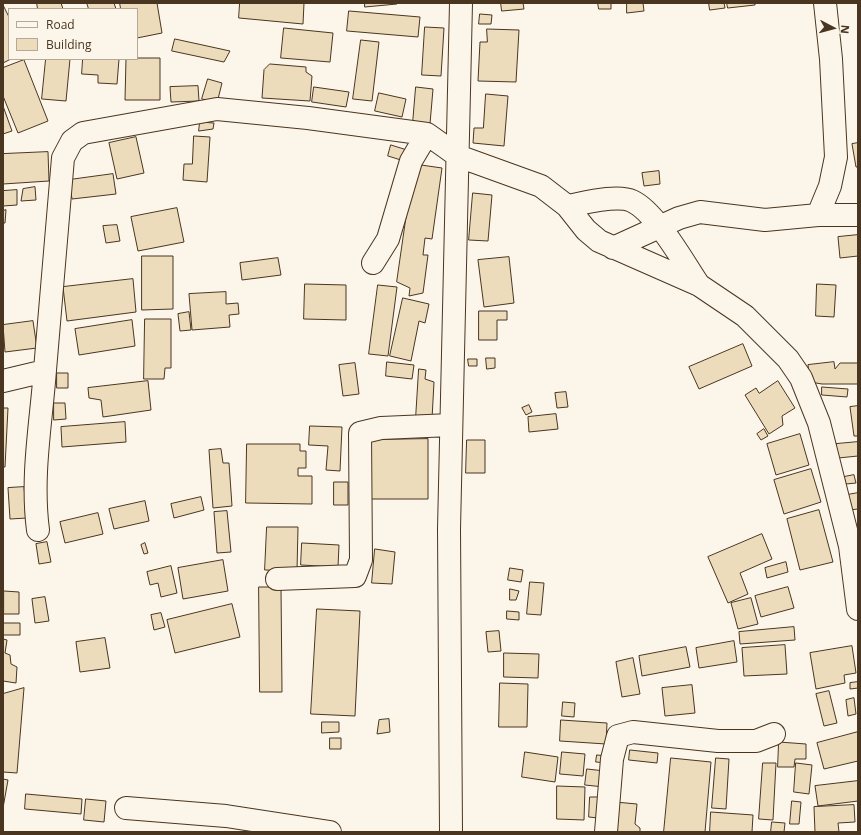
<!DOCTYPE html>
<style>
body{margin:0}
#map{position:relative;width:861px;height:835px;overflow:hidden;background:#fbf6e9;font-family:"Open Sans",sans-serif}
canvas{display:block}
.frame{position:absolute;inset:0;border:4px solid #4a3520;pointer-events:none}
.legend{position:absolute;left:8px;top:8px;width:130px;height:52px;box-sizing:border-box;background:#fbf6e9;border:1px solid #b4a999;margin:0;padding:5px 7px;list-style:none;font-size:12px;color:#4a3520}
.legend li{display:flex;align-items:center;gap:8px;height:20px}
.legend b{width:20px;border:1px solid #b4a999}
.north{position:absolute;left:813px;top:8px;width:40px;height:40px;-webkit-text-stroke:3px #fbf6e9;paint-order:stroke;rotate:96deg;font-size:11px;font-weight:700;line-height:16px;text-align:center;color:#4a3520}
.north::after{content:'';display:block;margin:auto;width:14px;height:18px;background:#4a3520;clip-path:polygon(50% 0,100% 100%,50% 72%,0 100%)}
</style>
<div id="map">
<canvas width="861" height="835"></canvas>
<div class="frame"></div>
<ul class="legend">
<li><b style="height:5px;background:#fbf6e9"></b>Road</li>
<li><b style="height:11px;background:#ecdcbc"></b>Building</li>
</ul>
<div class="north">N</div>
</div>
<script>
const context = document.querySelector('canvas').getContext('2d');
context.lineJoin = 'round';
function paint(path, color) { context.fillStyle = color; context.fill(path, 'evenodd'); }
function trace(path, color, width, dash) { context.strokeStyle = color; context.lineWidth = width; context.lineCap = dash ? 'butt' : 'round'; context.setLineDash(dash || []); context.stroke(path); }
const building = new Path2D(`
 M37 3H61L63 9H38Z
 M87 3H114L116 9H89Z
 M120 3H157L162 33 137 38V9H121Z
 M240 3H304L303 24 239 18Z
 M365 3H397V4L365 7Z
 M501 3H523L524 9 502 11Z
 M598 3H611V9H599Z
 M627 3H643L644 11 627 13Z
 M709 3H724L725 8 710 10Z
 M727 3H755V5L728 8Z
 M3 5 9 17V59H11L3 63Z
 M349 11 420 17 418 37 347 31Z
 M480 14 492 15 491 24H479Z
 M425 27 444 28 441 76 422 75Z
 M284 28 333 33 330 62 281 58Z
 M487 29 519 30 516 82 478 81 480 42H487Z
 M175 39 230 51 224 62 172 51Z
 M361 40 379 42 372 101 353 99Z
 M137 58H160V100H125L126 59Z
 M46 59H70L66 101 42 99Z
 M83 59H119L117 84 98 83V75L82 74Z
 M24 60 48 121 18 133 3 96V68Z
 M270 64 306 67V72L312 76 310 101 262 98 264 70Z
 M208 79 222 83 217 103 202 99Z
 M198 86 199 101 171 102 170 87Z
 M314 87 349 92 346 107 312 102Z
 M416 87 433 89 430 124 413 123Z
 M379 93 406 99 402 117 375 111Z
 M486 94 508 96 504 146 473 143 474 128H483Z
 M3 106 12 131 3 134Z
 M200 122 214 123 213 129 199 131Z
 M194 136 210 137 207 182 183 180 184 164H192Z
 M136 137 144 173 117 179 109 143Z
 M858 143V167H856L852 144Z
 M391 145 407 150 404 161 388 156Z
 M48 152 49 181 3 184V154Z
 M414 164 442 168 432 239 425 238 423 255H428L423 293 409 296 410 288 397 282Z
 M659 171 660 184 644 186 642 173Z
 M113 174 116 194 72 199 69 180Z
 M35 187 36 200 21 201 23 189Z
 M17 190V205L3 206V191Z
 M473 193 492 195 488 241 469 240Z
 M177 208 184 242 138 251 131 217Z
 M6 210 5 223H3V211Z
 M117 225 120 241 106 243 103 226Z
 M858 235V256L840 258 838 237Z
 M142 256H173V309L142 310Z
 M509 257 514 303 484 307 478 260Z
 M278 258 281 275 242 280 240 263Z
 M133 279 136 312 67 321 63 287Z
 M305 284 346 285V320L304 319Z
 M817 284 836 285 834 317 816 316Z
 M378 285 397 287 388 356 369 354Z
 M226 292V304L238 303 239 314 229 315 230 327 192 330 189 294Z
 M403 298 429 304 425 323 419 321 411 361 390 356Z
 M479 311H507V320H497V340H479Z
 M189 312 191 330 180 331 178 314Z
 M145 319H171V368H165L164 379H144Z
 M132 320 135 346 79 355 75 329Z
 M33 321 37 348 5 352 3 325Z
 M743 344 752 366 699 389 689 367Z
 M486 358H495V368L487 369Z
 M468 359H477V366H469Z
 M387 362 414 365 412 379 386 376Z
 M834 362 835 369 840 363H858V384H822L810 382 808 365Z
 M355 363 359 394 343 396 339 365Z
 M419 369 426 370 425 379 434 382 432 419 416 418Z
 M57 373H68V388H57Z
 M148 381 151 410 103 417 101 400 89 398 88 388Z
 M778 381 795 408 782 416 783 425 769 434 745 395 756 388 759 393Z
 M822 387 848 389 847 397 822 395Z
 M566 392 568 407 557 408 555 393Z
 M54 403H65L66 419 54 420Z
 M529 405 532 412 526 415 522 408Z
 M858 406V436H854L850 407Z
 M3 408H8L5 467H3Z
 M556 414 558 429 529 432 528 417Z
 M125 422 126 442 62 447 61 427Z
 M310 426 342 427 340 471 326 470 328 446 309 445Z
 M764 429 768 436 761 440 757 434Z
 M800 434 809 465 776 475 767 444Z
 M428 439V499H370V440Z
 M467 440H485V473H466Z
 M858 442V456L838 458 836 444Z
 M247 444H300V451H306V468H298V476H312V504L246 503Z
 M221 449 223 463H229L232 506 213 508 209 450Z
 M811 469 821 502 784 514 774 480Z
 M854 475 856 483 846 484 844 477Z
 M334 482H348V505H334Z
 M24 487 27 518 10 519 8 488Z
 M858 493V509L849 510 847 495Z
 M201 497 204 510 174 518 171 504Z
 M145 501 149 521 114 529 109 509Z
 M819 510 833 562 800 570 787 519Z
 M227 511 231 552 217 553 214 512Z
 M98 513 103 534 65 543 60 522Z
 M267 527H298L297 571 265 570Z
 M762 534 772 559 740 573 748 594 728 603 708 557Z
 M47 542 51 562 39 564 36 544Z
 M145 543 148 553 144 554 141 545Z
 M302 543 339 545 338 567 301 565Z
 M375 549 395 552 392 584 372 583Z
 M223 560 228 591 183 599 178 568Z
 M786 562 788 572 767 578 765 568Z
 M171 566 177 593 161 597 158 583 150 585 147 572Z
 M510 568 523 570 521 582 508 580Z
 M530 582 544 583 541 615 527 614Z
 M259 587H281L282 692H260Z
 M788 587 794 608 761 617 755 596Z
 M510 589 519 591 516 600H510Z
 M4 591 19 592V614H4Z
 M45 597 49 621 35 623 32 599Z
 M751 598 758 624 738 629 731 603Z
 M232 604 240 637 175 653 167 620Z
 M317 609 360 611 355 716 311 714Z
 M507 611 519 612V620L507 619Z
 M161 613 165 627 154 630 151 615Z
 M3 623H20V635H3Z
 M794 627 795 640 740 644 739 632Z
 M499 631 501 651 488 652 486 632Z
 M105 638 110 668 80 672 76 642Z
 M3 639 7 640 5 653 10 655 11 664 17 667 16 683 3 681Z
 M734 641 737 662 699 668 696 648Z
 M785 645 787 674 744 676 742 648Z
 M852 646 856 673 844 675 845 683 816 689 810 653Z
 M686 647 690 667 642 676 639 656Z
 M504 653 539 654 538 678 504 677Z
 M633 658 640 694 622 697 616 662Z
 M858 682V688L850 689V683Z
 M500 683 528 684 527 727H499Z
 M692 685 695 713 665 716 662 688Z
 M24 688 17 773 3 772V694Z
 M829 691 837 723 824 726 816 694Z
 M854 698 856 714 848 716 846 700Z
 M563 702 575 703 574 717 562 716Z
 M389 719 390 732 377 734 379 720Z
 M561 720 607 723 606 744 560 741Z
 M322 722H339V732L322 733Z
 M858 732V761L824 769 817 743Z
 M330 738H341V749H330Z
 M779 742 806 744V759H795L794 767H778Z
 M630 750 658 753 657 763 629 760Z
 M525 752 558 757 555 782 522 777Z
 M562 752 585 754 583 776 560 774Z
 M597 755 607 756V763L596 762Z
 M671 758 711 762 705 832H664Z
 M716 758 729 759 726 809 712 808Z
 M763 763H776L773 820 759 819Z
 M796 763 812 765 809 794 794 792Z
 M587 769 605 771 604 787 585 785Z
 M3 779 8 780 3 808Z
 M858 781V801L818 806 815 786Z
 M557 786 585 787 584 820 557 819Z
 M26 794 82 799 81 814 25 809Z
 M590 797H600L598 818 589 817Z
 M86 799 106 801 104 822 84 820Z
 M792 801 801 802 799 824H790Z
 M615 802 637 804 635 824 640 828V832H612Z
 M854 805 855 822 838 823 839 832H815L814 807Z
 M711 812 753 815 752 832H710Z
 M772 822 785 823 784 832H771Z`);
paint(building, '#ecdcbc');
trace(building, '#4a3520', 1);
const minor = new Path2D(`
 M567 206C584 203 617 194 632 201 656 212 684 263 699 285
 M818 215 830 186 836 157 831 59 825 3
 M613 248 679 218 700 212 765 220 818 215H858
 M373 263 388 239 411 161 427 134
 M3 381 45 371
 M38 530C31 476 41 424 45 370 51 299 57 229 63 158L72 141 83 133 217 109 308 118 427 134 458 156 541 186 567 206 586 230 599 241 699 285 745 316 788 359 801 378 819 423 850 546 858 609
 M277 579 355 576 361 560 360 433 381 428 451 425
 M126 808 226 816 330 832
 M451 832 449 529 461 3
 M606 832 612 759 618 736 633 732 718 741H756L774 734`);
trace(minor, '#4a3520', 24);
trace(minor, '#fbf6e9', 22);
</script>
